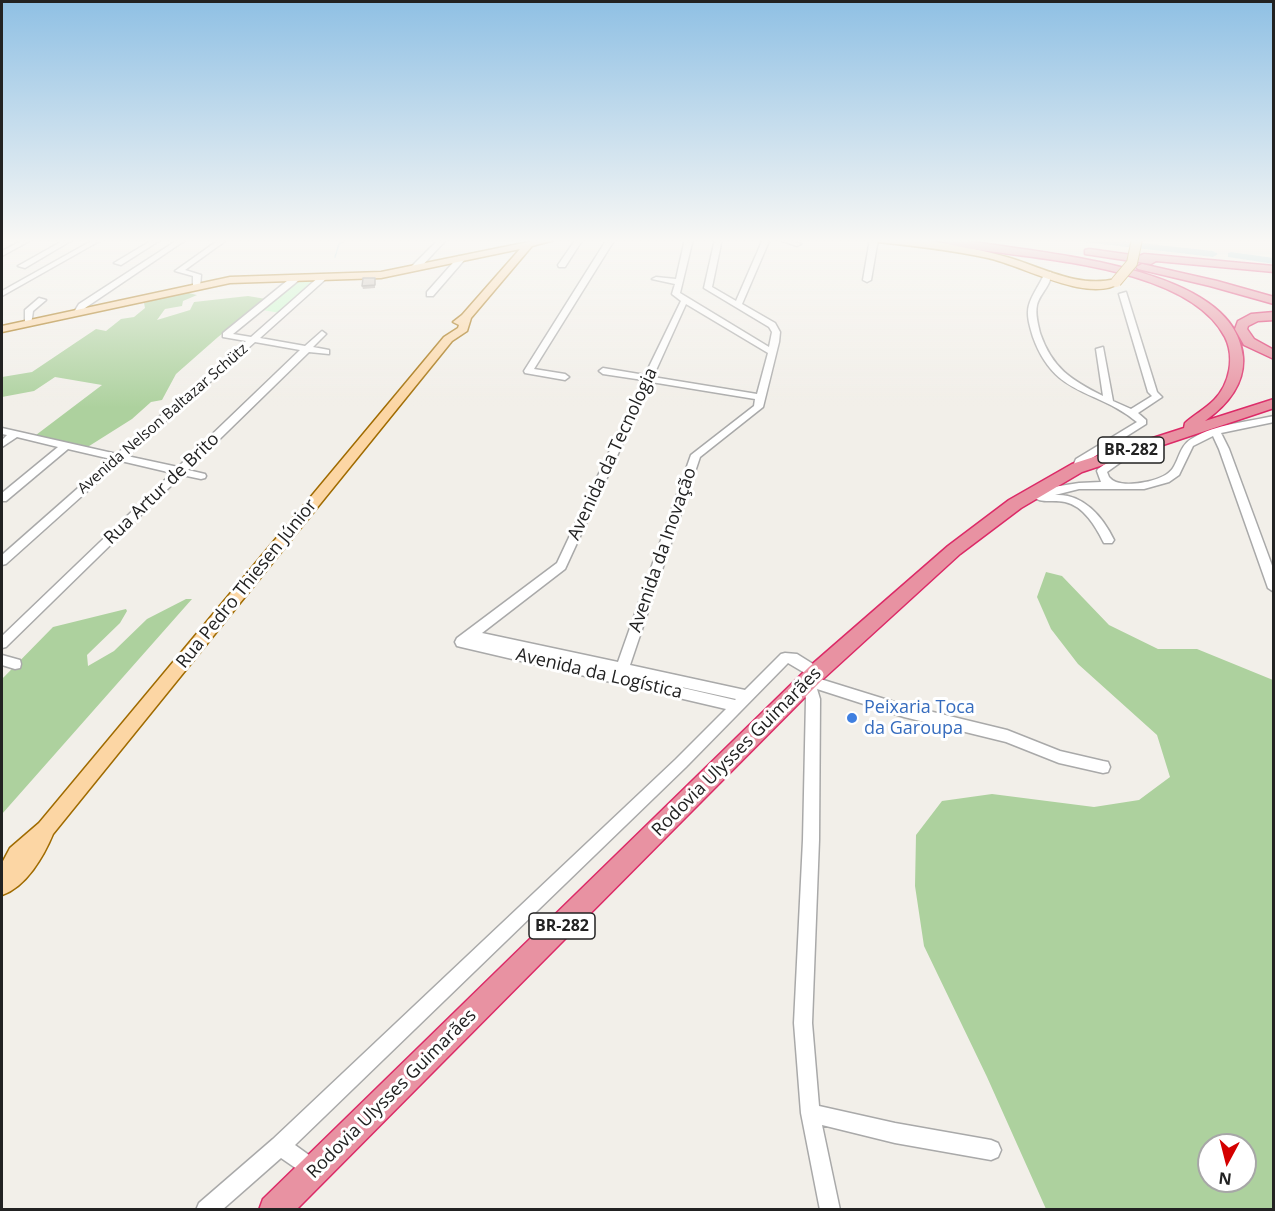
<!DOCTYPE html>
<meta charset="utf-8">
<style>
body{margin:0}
#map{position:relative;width:1275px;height:1211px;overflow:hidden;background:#f2efe9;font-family:"Open Sans",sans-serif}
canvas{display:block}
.frame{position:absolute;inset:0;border:3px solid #222;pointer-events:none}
.north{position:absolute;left:1197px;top:1133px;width:60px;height:60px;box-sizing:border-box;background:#fff;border:2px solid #a7a7a7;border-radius:50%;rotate:187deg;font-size:16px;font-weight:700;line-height:24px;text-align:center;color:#222}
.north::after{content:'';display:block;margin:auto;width:21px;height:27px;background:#d40000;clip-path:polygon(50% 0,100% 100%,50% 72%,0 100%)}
</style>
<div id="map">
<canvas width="1275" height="1211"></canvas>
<div class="frame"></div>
<div class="north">N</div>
</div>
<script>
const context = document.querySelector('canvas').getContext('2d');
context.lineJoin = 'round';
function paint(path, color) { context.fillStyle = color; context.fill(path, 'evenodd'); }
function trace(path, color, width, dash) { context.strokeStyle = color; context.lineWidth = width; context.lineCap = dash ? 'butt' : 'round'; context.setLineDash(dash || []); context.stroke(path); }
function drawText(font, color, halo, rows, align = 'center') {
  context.font = font + ' "Open Sans",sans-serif'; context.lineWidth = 6; context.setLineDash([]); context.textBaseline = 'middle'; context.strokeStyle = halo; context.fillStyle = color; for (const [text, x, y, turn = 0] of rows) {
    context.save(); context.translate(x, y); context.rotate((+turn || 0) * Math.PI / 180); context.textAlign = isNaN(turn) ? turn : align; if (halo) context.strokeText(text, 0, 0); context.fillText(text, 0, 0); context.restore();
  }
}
paint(new Path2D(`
 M185 292 197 295 183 301 182 306 165 309 157 320 190 310 194 302 248 296 266 299 218 337 176 374 162 400 151 402 132 419 86 448 36 435 102 385 55 377 34 391 2 397V377L32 372 96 329 106 331 121 319 134 317 145 308 144 303Z
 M1046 572 1062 576 1109 625 1158 649H1197L1273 680V1209H1046L987 1077 924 946 915 886 916 835 942 801 992 794 1094 807 1139 800 1170 777 1157 735 1078 664 1051 629 1037 597ZM1209 1145H1245V1181H1209Z
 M186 599H192L2 814V679L53 627 126 609 127 611 120 623 87 655 88 666 114 651 147 619Z`), '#add19e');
paint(new Path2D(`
 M297 281H317L280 313 262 310Z`), '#c8facc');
trace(new Path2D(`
 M335 257 339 244 348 239`), '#aad3df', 1.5);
paint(new Path2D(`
 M1081 239H1104L1213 251 1218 254 1213 257 1085 242Z
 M1231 252 1274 258V264L1228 257V253Z`), '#aad3df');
const minor = new Path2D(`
 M25 239H33L2 256V251Z
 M66 239H74L25 268 18 266Z
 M95 239H103L2 296V291Z
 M154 239H162L121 265 114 263Z
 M179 239H187L85 308 81 314H75L74 312 79 304Z
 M220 239H228L185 270 201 275 200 287 193 289V276L175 271Z
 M439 239H447L418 270H412V266Z
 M576 239H583L565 267H559L558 265Z
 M607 239H615L534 369 565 374 569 377 565 380 525 373 524 371Z
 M685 239H693L680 293 769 347 772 332 769 327 704 288 715 239H722L712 287 736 301 763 239H770L742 304 775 323 780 332 779 342 763 407 700 457 630 665 745 690 781 654 785 653 797 654 821 669 822 673 821 677 817 678 904 705 1007 730 1060 751 1103 761 1108 762 1110 767 1108 772 1103 773 1059 763 1006 742 904 717 817 689 820 699 819 840 812 1023 819 1106 895 1123 991 1140 998 1143 1001 1150 998 1157 991 1160 895 1143 822 1125 840 1210H820L801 1113 794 1023 803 840 806 699 802 681 804 677 810 676 788 663 686 767 295 1145 320 1163 323 1170 320 1177 313 1180 281 1158 222 1210H196L199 1203 273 1139 676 759 726 709 461 647 457 646 455 642 457 638 557 563 643 380 603 374 599 371 603 368 645 375 681 301 672 294 675 284 652 279 656 277 676 279ZM686 304 768 353 757 394 653 377ZM651 382 755 399 754 406 691 455 618 662 482 633 565 569ZM627 675 736 699 735 700Z
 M777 239H787L801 244 797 246Z
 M870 239H878L871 280 867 282 863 280Z
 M459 256 466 258 433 296H427V292Z
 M1045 272H1051C1052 285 1040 293 1037 305 1035 314 1038 324 1040 333 1052 368 1071 380 1103 396L1096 349 1103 347 1113 401 1131 409 1152 396 1148 392 1119 294 1126 292 1157 392 1162 397 1138 413 1146 420V424L1084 463 1081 470 1077 471 1072 468 1076 459 1137 422C1096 388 1055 398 1033 337 1030 327 1026 315 1029 305 1032 294 1041 283 1045 272Z
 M321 275 328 277 260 338 305 346 322 331 326 334 313 347 329 350V354L309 352 188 470 205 474 206 476 205 478 201 479 182 475 6 647 2 648V636L172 473 121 461 6 564 2 565V555L111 459 68 449 6 501H2V493L58 447 17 437 2 447V440L7 435 2 434V428L117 454 246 341 223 337V333L293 276H299V280L233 334 251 337ZM255 342 300 350 178 467 127 456Z
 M39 298 46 300 33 311 31 325H25V310Z
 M1274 416V422L1221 433 1229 449 1274 571V592L1268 588 1219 449 1213 436 1193 446 1179 475 1169 482 1144 489H1079L1055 495C1083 493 1103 517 1114 540L1112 543H1104C1096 527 1084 506 1065 502 1050 499 1041 505 1029 494L1034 490 1079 483 1101 482 1097 471 1098 469 1118 455 1120 450 1124 449 1129 452 1128 457 1107 472 1109 477C1111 479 1113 481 1116 482 1130 487 1165 481 1173 468 1180 457 1180 445 1193 438 1216 424 1247 422 1274 416Z
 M2 655 20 660 21 664 20 668 15 669 2 665Z`);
const major = new Path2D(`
 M543 239H558L532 246 471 318 467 331 452 341 53 834C44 856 26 887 2 895V863L10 848 39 823 444 337 458 328 459 325 453 322 462 315 520 249 381 278 230 283 2 332V326L230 277 381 272Z
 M874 239C910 235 974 247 1010 258 1046 269 1078 288 1116 279L1121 282C1090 305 1022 265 988 258 952 250 915 246 878 242Z`);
const highway = new Path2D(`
 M938 239H957C1026 253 1236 262 1243 357 1245 385 1226 406 1205 421L1274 399V408L1082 472 1021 508 960 554 823 679 296 1210H259L263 1199 809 667 948 546 1009 500 1072 464 1184 428 1185 423C1194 415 1205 409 1214 400 1230 384 1235 357 1225 337 1191 272 1060 261 995 252 981 250 948 247 938 239Z
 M1089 249 1139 256 1144 254 1274 266V272L1156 261 1151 264 1085 254V250Z
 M1142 264 1217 281 1274 297V304L1210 286 1138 269 1136 267Z
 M1274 312V320L1258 321 1248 326 1247 329 1254 339 1274 350V359L1244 345 1235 329 1238 321 1251 314Z`);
trace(minor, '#a9a9a9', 3);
trace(major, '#a06b00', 3);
trace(highway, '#dc2a67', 3);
paint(minor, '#fff');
paint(major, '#fcd6a4');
paint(highway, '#e892a2');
const majorBridge = new Path2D(`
 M1116 282 1132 263 1137 239`);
trace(majorBridge, '#a06b00', 12, []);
trace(majorBridge, '#fcd6a4', 10);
paint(new Path2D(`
 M375 278V288L363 289 362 286Z`), '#aba49e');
const building = new Path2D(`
 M363 278H375V285L362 286Z`);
paint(building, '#c7bfb8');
trace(building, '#8b8681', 1.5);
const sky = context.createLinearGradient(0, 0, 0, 408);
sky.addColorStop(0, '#8fc0e4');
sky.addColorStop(0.59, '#f9f8f5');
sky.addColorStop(1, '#f9f8f500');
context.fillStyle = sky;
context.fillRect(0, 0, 1275, 408);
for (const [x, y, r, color] of [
 [852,718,6,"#3f7fe0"]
]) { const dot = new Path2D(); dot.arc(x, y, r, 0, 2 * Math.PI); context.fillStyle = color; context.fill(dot); trace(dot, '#fff', 2); }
drawText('15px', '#222', '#fff', [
 ["Avenida Nelson Baltazar Schütz",163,419,-41]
]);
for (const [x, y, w] of [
 [1131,450,66],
 [562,926,66]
]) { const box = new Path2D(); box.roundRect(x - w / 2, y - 13, w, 26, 4.5); context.fillStyle = '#fff'; context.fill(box); trace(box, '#222', 1.5); }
drawText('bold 16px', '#222', null, [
 ["BR-282",1131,450],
 ["BR-282",562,926]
]);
drawText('18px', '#222', '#fff', [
 ["Avenida da Tecnologia",613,454,-65],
 ["Rua Artur de Brito",162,489,-44],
 ["Avenida da Inovação",663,550,-71],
 ["Rua Pedro Thiesen Júnior",247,584,-51],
 ["Avenida da Logística",599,674,13],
 ["Rodovia Ulysses Guimarães",737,752,-45],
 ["Rodovia Ulysses Guimarães",392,1094,-45]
]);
drawText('18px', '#366cbe', '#fff', [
 ["Peixaria Toca",864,708],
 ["da Garoupa",864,729]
], 'left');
</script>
